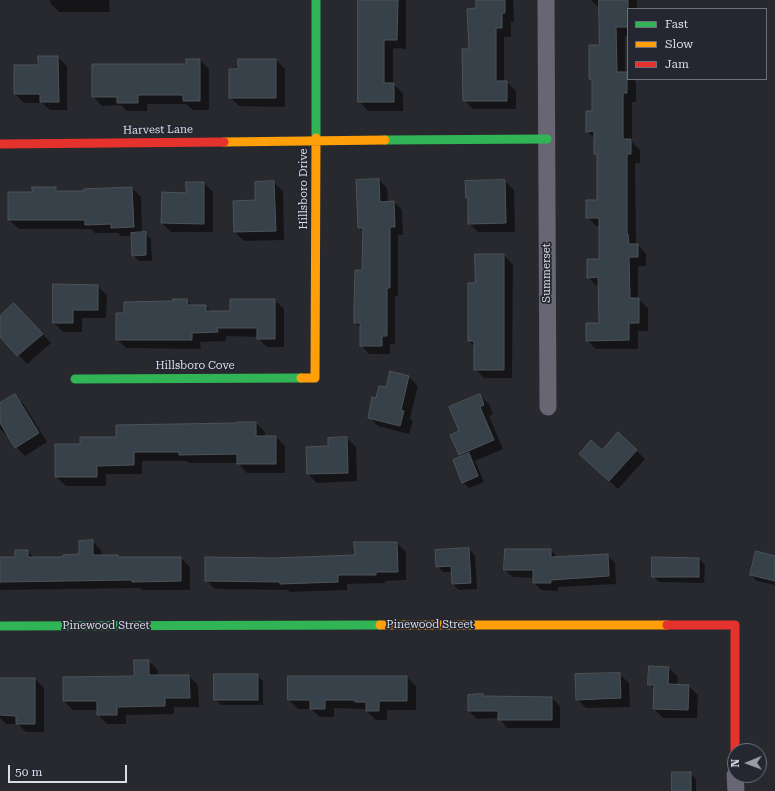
<!DOCTYPE html>
<style>
body{margin:0}
#map{position:relative;width:775px;height:791px;overflow:hidden;background:#28292e;font-family:"Roboto Serif",serif}
canvas{display:block}
.legend{position:absolute;left:627px;top:8px;width:140px;height:72px;box-sizing:border-box;background:#242732;border:1px solid #6d6f79;margin:0;padding:5px 7px;list-style:none;font-size:12px;color:#dadce3}
.legend li{display:flex;align-items:center;gap:8px;height:20px}
.legend b{width:20px;border:1px solid #6d6f79}
.north{position:absolute;left:727px;top:743px;width:40px;height:40px;box-sizing:border-box;background:#242732;border:1px solid #6d6f79;border-radius:50%;rotate:269deg;font-size:11px;font-weight:700;line-height:16px;text-align:center;color:#dadce3}
.north::after{content:'';display:block;margin:auto;width:14px;height:18px;background:#9c9da4;clip-path:polygon(50% 0,100% 100%,50% 72%,0 100%)}
.scale{position:absolute;left:8px;top:765px;width:119px;height:18px;box-sizing:border-box;border:2px solid #dadce3;border-top:0;padding-left:5px;font-size:12px;line-height:14px;white-space:nowrap;color:#dadce3;-webkit-text-stroke:3px #242732;paint-order:stroke}
</style>
<div id="map">
<canvas width="775" height="791"></canvas>
<ul class="legend">
<li><b style="height:5px;background:#30b455"></b>Fast</li>
<li><b style="height:5px;background:#ff9f0a"></b>Slow</li>
<li><b style="height:5px;background:#e5322d"></b>Jam</li>
</ul>
<div class="north">N</div>
<div class="scale">50 m</div>
</div>
<script>
const context = document.querySelector('canvas').getContext('2d');
context.lineJoin = 'round';
function paint(path, color) { context.fillStyle = color; context.fill(path, 'evenodd'); }
function trace(path, color, width, dash) { context.strokeStyle = color; context.lineWidth = width; context.lineCap = dash ? 'butt' : 'round'; context.setLineDash(dash || []); context.stroke(path); }
function drawText(font, color, halo, rows, align = 'center') {
  context.font = font + ' "Roboto Serif",serif'; context.lineWidth = 3.5; context.setLineDash([]); context.textBaseline = 'middle'; context.strokeStyle = halo; context.fillStyle = color; for (const [text, x, y, turn = 0] of rows) {
    context.save(); context.translate(x, y); context.rotate((+turn || 0) * Math.PI / 180); context.textAlign = isNaN(turn) ? turn : align; if (halo) context.strokeText(text, 0, 0); context.fillText(text, 0, 0); context.restore();
  }
}
paint(new Path2D(`
 M50 0H109L110 12H59L50 3Z
 M359 0H406V49L393 48V84L403 93V111H368L359 101Z
 M477 0H513L514 22H511V37H504V82H507L516 91V109H473L464 100 470 50 477 9Z
 M591 0H637V9H628V36H625V73L628 74V79H633L636 82V102H632V142L640 150V163H635L636 243 646 254V266H638V299L648 308V331H638V349H596L587 340 600 324 599 286H597L588 277 600 260V226H596L587 217 598 201V157L595 153V139L587 131 593 112V81L590 78 600 46V7H598Z
 M58 57 67 66V110H50L42 103H24L15 94 39 66Z
 M200 60 209 69V110H193L186 104H147V111H127L121 105 102 106 93 96Z
 M276 60 285 69V107L239 106 230 97 239 70Z
 M357 180H379L387 188 388 202H394L402 210 403 235H398V296H395V344H390V354H369L361 345V328L355 323 363 271 364 233 359 228Z
 M505 181 514 190 515 232H478L469 223V200L467 197Z
 M273 182 283 191 284 240 244 241 235 232Z
 M204 183 213 192V232H171L162 223 187 194Z
 M56 188 60 192H85L132 188 141 197 142 233H145L151 239 152 261H139L133 255 132 236H121L118 233H95L91 229H19L9 220 33 193Z
 M504 255 513 265 512 378H484L475 369V347L469 341 476 284Z
 M97 286 107 295 106 318H82V332H63L54 323Z
 M187 300 193 306H205L212 312H231L275 300 284 309V347H267L258 338V337L226 336V341L200 342 201 349 126 348 117 339 125 314Z
 M23 313 51 343 27 364 0 336V318Z
 M390 373 409 377 418 386 410 418 413 421 409 434 378 426 369 417 387 388Z
 M479 395 489 404 493 414 489 416 503 449 475 461 484 482 469 488 463 482 462 457 459 455 461 432Z
 M15 396 24 405 47 442 25 456 16 447 8 434 6 435 0 429V405Z
 M256 423 265 432V437H276L285 446V473H247L238 463H189L187 461H142V474H106V486H66L56 477 81 445 117 438Z
 M347 438 356 447 357 481 317 483 308 474 329 447Z
 M636 450 645 459 618 489 589 463Z
 M92 541 101 550 102 556H117L120 558H181L190 567V590H142L140 588 0 590V558H16L28 551 34 558H64L80 555Z
 M355 543H397L406 552V580L385 581V583L347 584V590L290 592 288 590 215 589 206 580 274 559 356 556Z
 M469 549 475 555 477 589 459 590 453 584 452 572H443L437 566 436 551Z
 M551 550 558 558 607 555 615 563 616 584 558 587V591L541 590 534 583V578L513 577 505 570Z
 M775 557V585L757 581 751 575Z
 M699 559 705 565 704 583 659 582 653 576Z
 M149 661 158 670V676H189L198 685 199 707H174V714L126 715V724H107L98 715V710H73L64 701 135 677Z
 M669 668 678 677 677 685 689 686 698 695 697 718H663L654 709 655 690 649 684Z
 M619 674 629 683 630 707 586 708 577 699Z
 M257 675 263 681V705H221L215 699Z
 M289 677H407L416 686V710H387V720H376L364 709 334 708V717H320L311 709H298L289 700Z
 M0 679H35L44 688V732H26L18 724H6L0 718Z
 M469 695H482L484 697 552 698 560 706V728H507L499 718 477 719 469 711Z
 M690 773 696 779V791H673Z`), '#0007');
const building = new Path2D(`
 M358 0H398L397 40H384V83H394V102H358Z
 M476 0H505V13H502V28H496V81H507V101H463L462 49H469L467 9 476 8Z
 M599 0H628V27H616L617 72H627V93H623V139H631V154H627V234H628L629 244H638V257H629L630 298H639V323H629V340L586 341V323H599L598 277 587 278V259H599V218H586V200H597V154H594V131L586 132V111H592V79H589V45H599Z
 M38 56H58L59 102H40V94H14V65H38Z
 M186 59H200V101H183V95H138V103H117V97H92V64H186Z
 M238 59H276V98H229V69H238Z
 M379 179 380 202 394 201 395 227H390V288H387V336H382V346H360V323H354V306L355 270H362L363 228H358L356 180Z
 M505 180 506 223 468 224V198H466L465 181Z
 M274 181 276 231 234 232 233 201 255 200V182Z
 M186 182H204V224L161 223 162 192 186 193Z
 M32 187H56V191H84V189L132 187 134 227 111 228V224L85 225V220H8V192H32Z
 M146 232V255L132 256 131 233Z
 M475 254H504V370H474V341H468V283H475Z
 M53 284 98 285V310H73V323H53Z
 M173 299H187L188 305H206V311H230V299H275V339H257V328H217L218 332 192 333V340H116V313H124V302L173 301Z
 M14 303 43 334 17 356 0 337V316Z
 M390 371 409 376 401 410 404 411 400 426 368 418 372 397 376 398 379 386 386 387Z
 M15 394 39 433 15 448 0 423V403Z
 M480 394 484 405 480 407 494 440 459 455 450 435 459 431 449 407Z
 M237 422H256V436H276V464H237V454L179 455V452H134V465L97 466V477H55V444H80V437H116V425L237 423Z
 M618 432 637 450 609 481 579 454 591 440 602 450Z
 M347 437 348 473 307 474 306 447 328 446V438Z
 M469 453 478 476 462 483 453 460Z
 M93 540V555H118V557H181V581L132 582V580L0 582V557H15V550H28V557H63V555L79 554V541Z
 M354 542H397L398 572H376V575H338V582L280 584V582L205 581V557L274 558 355 555Z
 M469 548 471 583 452 584 451 566 436 567 435 550Z
 M505 549H551V557L608 554 609 576 551 580V583H533V570H504Z
 M756 551 775 556V581L750 575Z
 M652 557 699 558V577H652Z
 M134 660H149V675H189L190 698H165V706L117 707V715H97V701H63V677L134 676Z
 M649 666 669 667 668 684 689 685 688 710 653 709 654 685H648Z
 M620 673 621 698 576 700 575 674Z
 M214 674H258V700H214Z
 M288 676H407V701H379V711H366V702H355V700H325V709H310V700H288Z
 M0 678H35V724H16V716L0 715Z
 M483 694V696L552 697V720H498V711H468V695Z
 M672 772H691V791H672Z`);
paint(building, '#36414a');
trace(building, '#4f5256', 1);
trace(new Path2D(`
 M546 0 548 407
 M735 775 736 791`), '#6a6573', 17);
trace(new Path2D(`
 M316 138V0
 M385 140 547 139
 M75 379 301 378
 M0 626 380 625`), '#30b455', 9);
trace(new Path2D(`
 M224 142 385 140
 M301 378H315L316 138
 M380 625H667`), '#ff9f0a', 9);
trace(new Path2D(`
 M0 144 224 142
 M667 625H735V751`), '#e5322d', 9);
drawText('11px', '#dadce3', '#242732', [
 ["Harvest Lane",158,130,-1],
 ["Hillsboro Drive",304,189,-90],
 ["Summerset",547,273,-90],
 ["Hillsboro Cove",195,366],
 ["Pinewood Street",430,625],
 ["Pinewood Street",106,626]
]);
</script>
